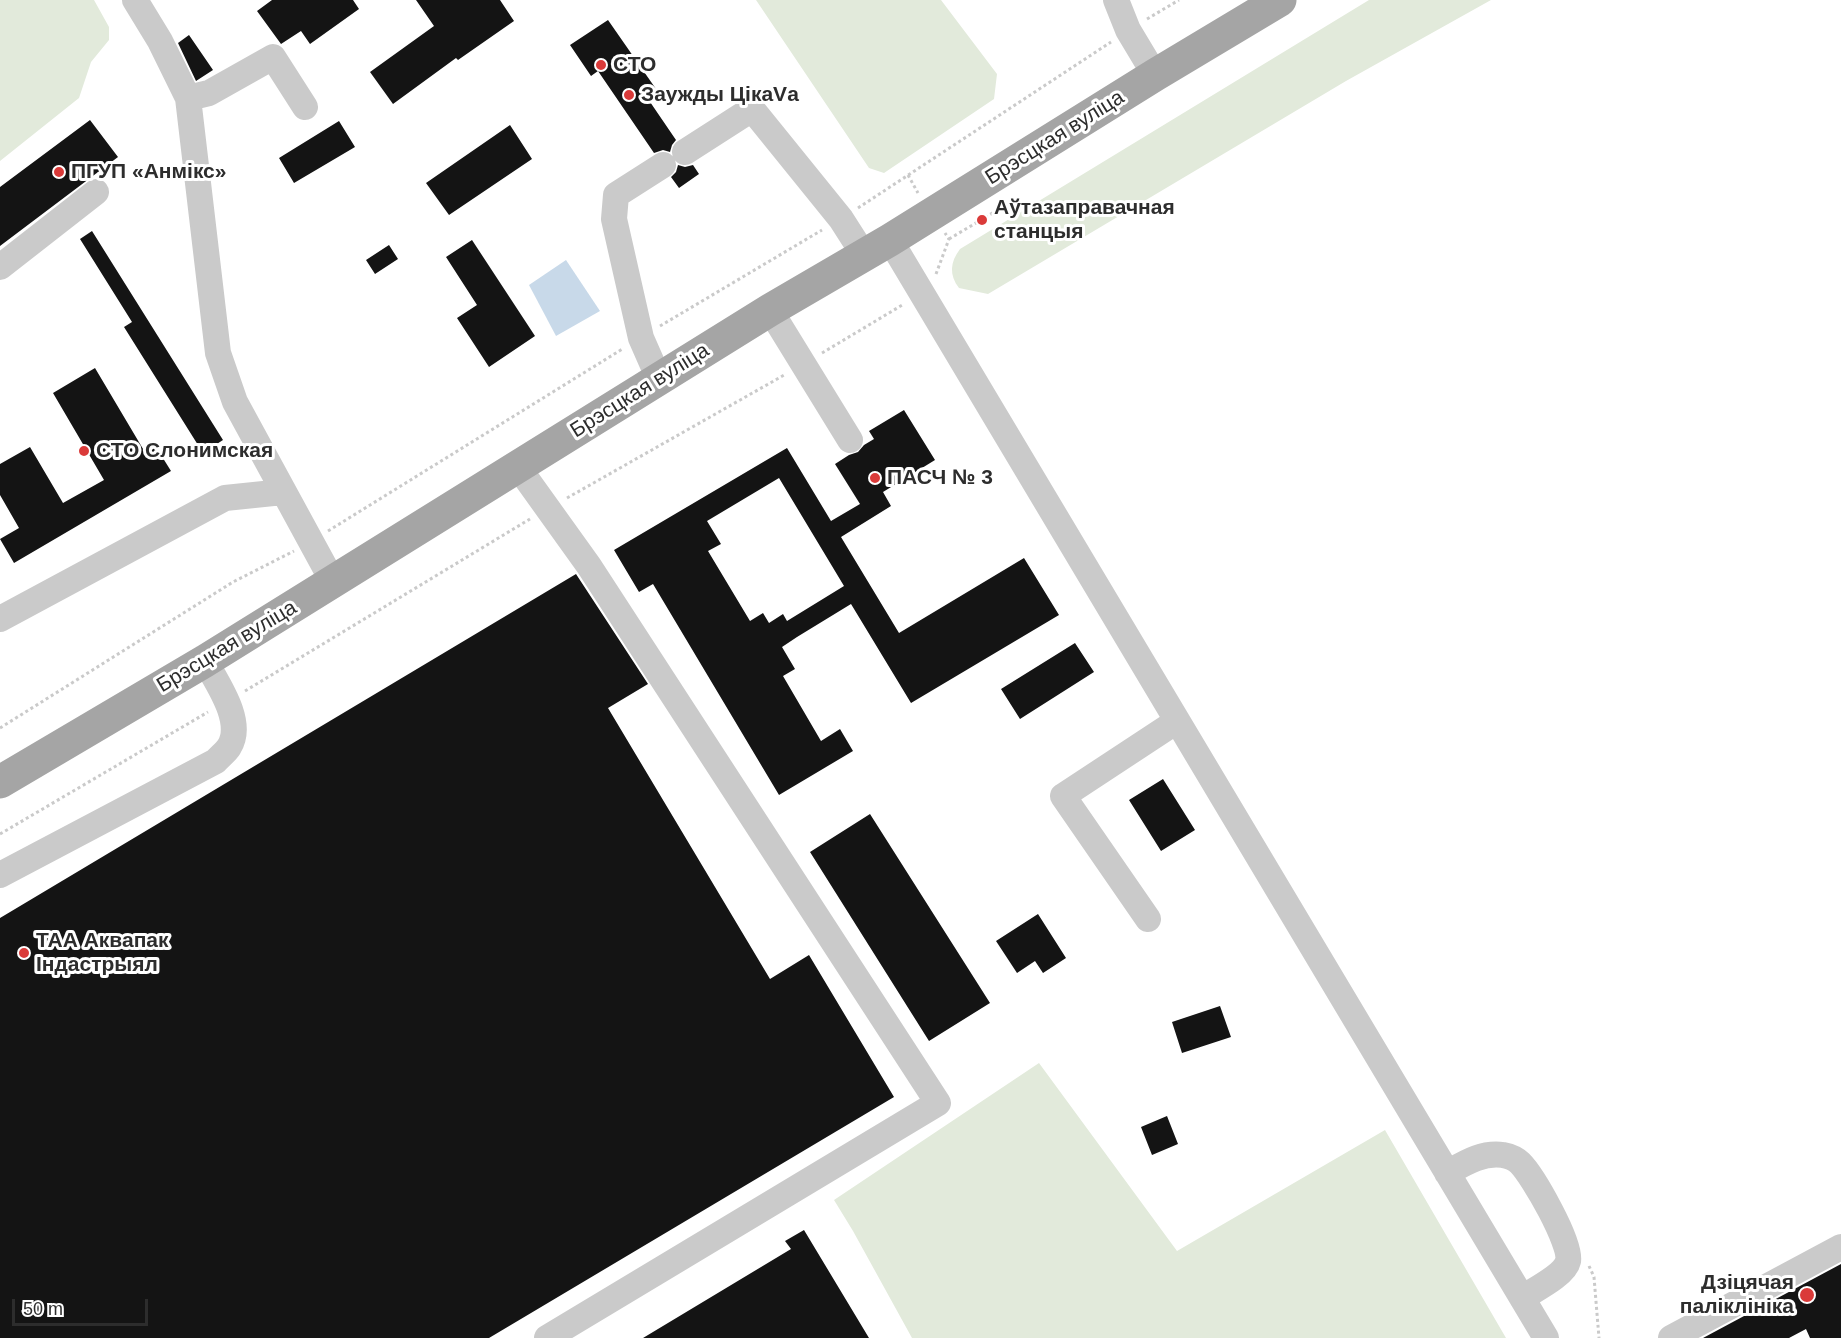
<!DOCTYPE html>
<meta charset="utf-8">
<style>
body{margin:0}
#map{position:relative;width:1841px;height:1338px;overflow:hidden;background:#fff;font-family:Arial,sans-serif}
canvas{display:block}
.scale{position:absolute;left:12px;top:1299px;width:136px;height:27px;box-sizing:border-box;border:3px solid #2d2d2d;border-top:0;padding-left:8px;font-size:18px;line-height:21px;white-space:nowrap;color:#2d2d2d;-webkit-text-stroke:4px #fff;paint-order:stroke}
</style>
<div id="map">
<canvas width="1841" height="1338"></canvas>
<div class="scale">50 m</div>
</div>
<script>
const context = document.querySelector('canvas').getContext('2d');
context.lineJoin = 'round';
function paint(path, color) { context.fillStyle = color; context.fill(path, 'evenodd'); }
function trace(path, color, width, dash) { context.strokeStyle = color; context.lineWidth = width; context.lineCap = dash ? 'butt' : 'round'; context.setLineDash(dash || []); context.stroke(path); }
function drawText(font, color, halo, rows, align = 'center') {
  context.font = font + ' Arial,sans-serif'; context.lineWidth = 6; context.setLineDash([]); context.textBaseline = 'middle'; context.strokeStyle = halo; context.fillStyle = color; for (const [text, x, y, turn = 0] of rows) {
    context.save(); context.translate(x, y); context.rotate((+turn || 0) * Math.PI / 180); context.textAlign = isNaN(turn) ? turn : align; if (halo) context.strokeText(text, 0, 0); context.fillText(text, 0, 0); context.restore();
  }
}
paint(new Path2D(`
 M0 0H94L109 27V40L91 62 79 98 0 161Z
 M756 0H941L997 74 994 99 884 173 869 168Z
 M1369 0H1491L1346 81 988 294 959 288C949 275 950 262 960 249Z
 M1039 1063 1177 1251 1385 1130 1506 1338H912L853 1231 834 1200Z`), '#e2eadb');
paint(new Path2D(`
 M566 260 600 311 556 336 529 285Z`), '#c8d9e9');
paint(new Path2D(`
 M272 0H353L359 9 310 44 301 31 281 44 257 11Z
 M416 0H500L514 21 458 60 456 58 393 104 370 72 434 26Z
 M608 20 656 89 646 96 676 140 672 145 670 152 663 150 654 153 598 71 591 76 570 45Z
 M189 35 213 70 196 81 178 43Z
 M90 120 118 157 0 246V187Z
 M339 121 355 147 294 183 279 158Z
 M510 125 532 159 449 215 426 183Z
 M678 165 685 167 693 165 699 174 679 188 671 177 676 172Z
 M92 231 223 440 203 453 124 327 132 322 80 239Z
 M472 240 535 336 489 367 457 318 477 305 446 257Z
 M389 245 398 259 375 274 366 260Z
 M95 368 146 454 156 447 171 471 14 563 0 539 19 528 0 495V464L30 447 63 503 104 480 53 393Z
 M904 410 935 460 883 492 891 506 841 537 899 633 1024 558 1059 615 911 703 851 604 797 637 782 647 795 669 783 676 821 741 840 729 853 751 779 795 653 584 639 592 614 550 787 448 831 521 860 504 835 464 849 455 858 452 864 445 874 439 869 431ZM779 478 844 586 787 621 783 614 769 623 763 613 750 621 708 551 721 544 707 521Z
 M576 574 648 684 608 708 770 979 809 955 894 1097 489 1338H0V918Z
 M1075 643 1094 672 1020 719 1001 689Z
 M1163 779 1195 830 1161 851 1129 800Z
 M870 814 990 1003 929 1041 810 852Z
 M1038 914 1066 958 1043 973 1035 961 1017 973 996 941Z
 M1220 1006 1231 1037 1182 1053 1172 1022Z
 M1167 1116 1178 1144 1152 1155 1141 1127Z
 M804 1230 869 1338H643L791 1249 785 1241Z
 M1841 1264V1338H1810L1806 1329 1789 1338H1703Z`), '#141414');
trace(new Path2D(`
 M1147 19 1179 0
 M908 175 918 193
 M858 208 1111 42
 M949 239 1006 205
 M936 274 949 239 945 233
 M660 326 822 230
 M822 353 904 304
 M567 498 786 374
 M328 531 624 348
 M245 691 530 519
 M0 728 233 582 294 551
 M0 834 208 712
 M1589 1266 1594 1277 1599 1338`), '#cacaca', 3, [3, 3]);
trace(new Path2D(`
 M135 0 160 41 188 98 218 353 235 402 333 582
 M1116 0 1128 30 1155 75
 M188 98 209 93 273 57 305 107
 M685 152 752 109 841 219 864 255
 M890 240 1546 1338
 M0 267 96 192
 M770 310 850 440
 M659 379 641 338 614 219 616 195 663 165
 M518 467 589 566 938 1103 547 1338
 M0 619 225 498 283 492
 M0 875 216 761C220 756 226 752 229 747 245 722 217 683 205 661
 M1148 919 1063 796 1177 721
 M1447 1173C1465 1163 1482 1152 1503 1155 1508 1156 1516 1159 1520 1163 1533 1176 1572 1244 1568 1261 1565 1275 1534 1290 1522 1298
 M1671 1338 1841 1247`), '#cacaca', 26);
trace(new Path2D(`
 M0 782 205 661 770 310 890 240 1155 75 1280 0`), '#a5a5a5', 33);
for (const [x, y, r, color] of [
 [601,65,6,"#da3a39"],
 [629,95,6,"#da3a39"],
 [59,172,6,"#da3a39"],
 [982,220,6,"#da3a39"],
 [84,451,6,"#da3a39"],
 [875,478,6,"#da3a39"],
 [24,953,6,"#da3a39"],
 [1807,1295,8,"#da3a39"]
]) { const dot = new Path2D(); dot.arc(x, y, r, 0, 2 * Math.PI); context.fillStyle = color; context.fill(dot); trace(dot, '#fff', 2); }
drawText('bold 21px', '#2d2d2d', '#fff', [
 ["СТО",613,65],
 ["Заужды ЦікаVа",641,95],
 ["ПГУП «Анмікс»",71,172],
 ["Аўтазаправачная",994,208],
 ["станцыя",994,232],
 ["СТО Слонимская",96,451],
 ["ПАСЧ № 3",887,478],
 ["ТАА Аквапак",36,941],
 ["Індастрыял",36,965],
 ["Дзіцячая",1794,1283,"right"],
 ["паліклініка",1794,1307,"right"]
], 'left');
drawText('21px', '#2d2d2d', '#fff', [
 ["Брэсцкая вуліца",1055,138,-32],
 ["Брэсцкая вуліца",640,391,-32],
 ["Брэсцкая вуліца",227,647,-31]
]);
</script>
